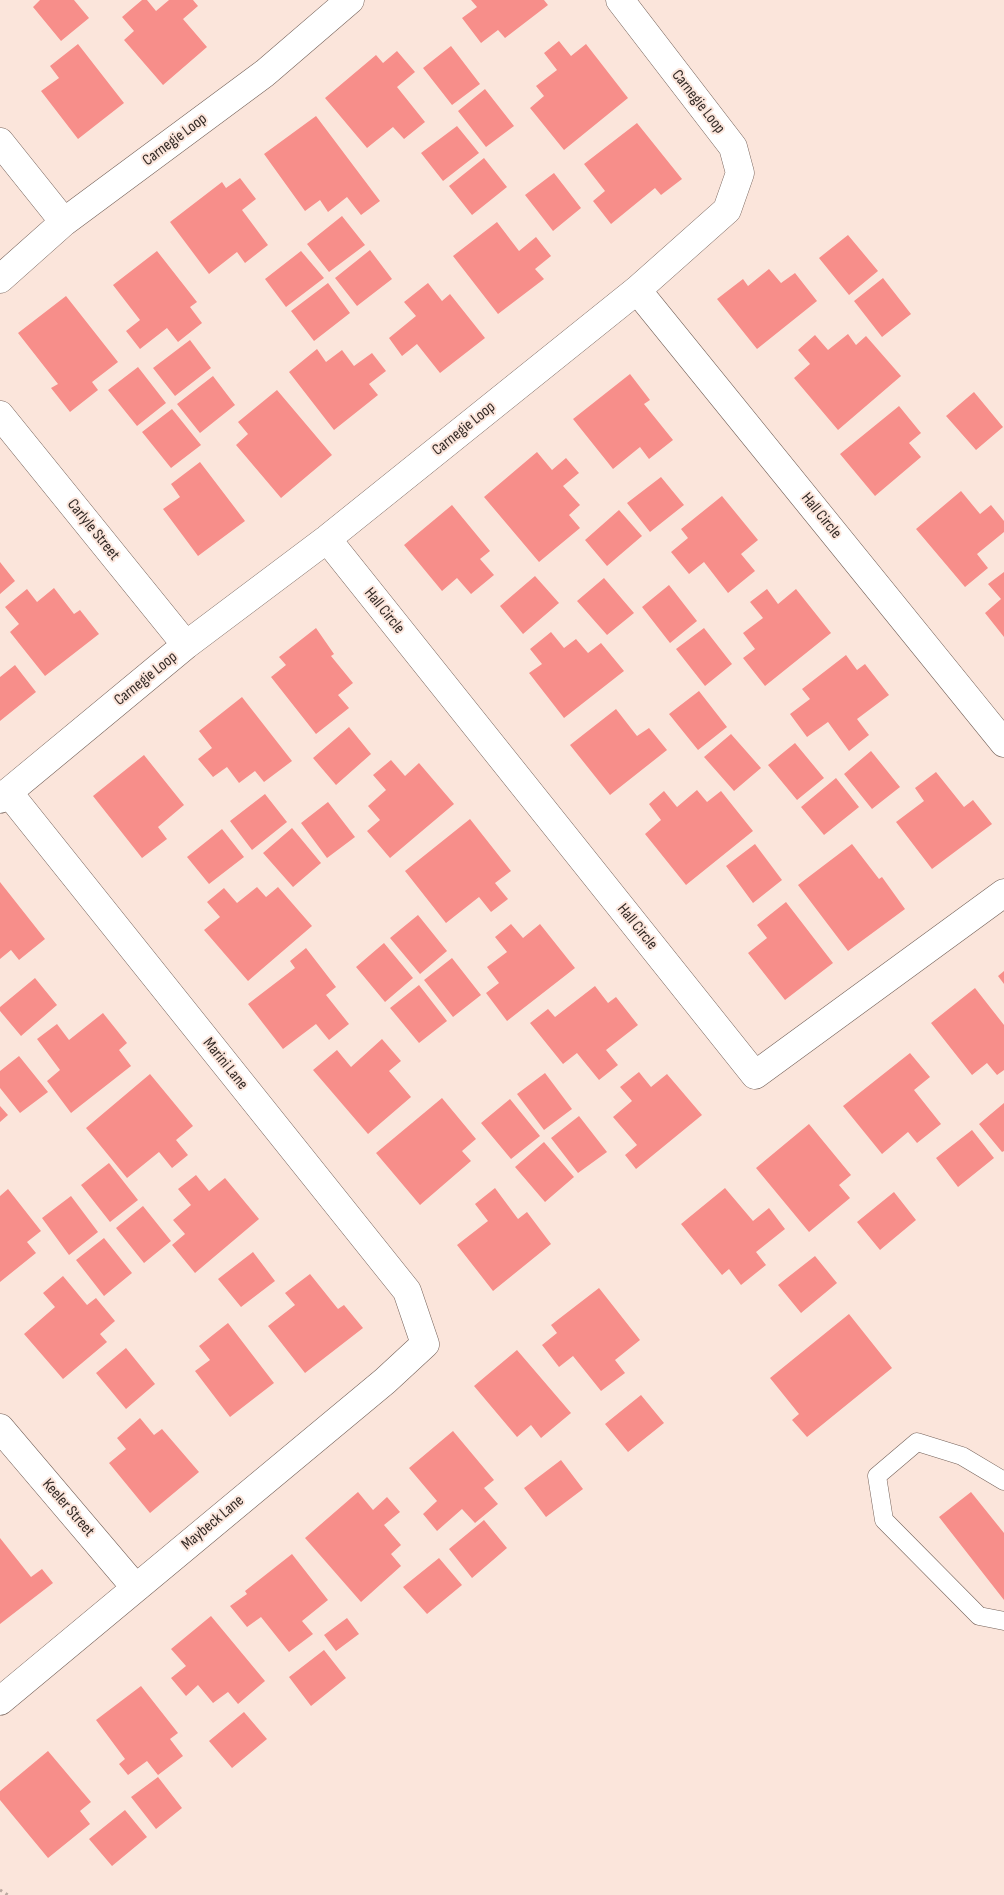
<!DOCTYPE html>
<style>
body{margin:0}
canvas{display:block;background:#fbe5db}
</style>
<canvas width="1004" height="1895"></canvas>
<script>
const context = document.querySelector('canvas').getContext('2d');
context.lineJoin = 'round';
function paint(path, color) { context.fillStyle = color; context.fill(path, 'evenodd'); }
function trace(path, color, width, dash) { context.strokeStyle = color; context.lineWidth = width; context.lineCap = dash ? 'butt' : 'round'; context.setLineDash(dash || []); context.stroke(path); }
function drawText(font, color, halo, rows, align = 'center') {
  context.font = font + ' "Sofia Sans Condensed",sans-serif'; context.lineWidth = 4; context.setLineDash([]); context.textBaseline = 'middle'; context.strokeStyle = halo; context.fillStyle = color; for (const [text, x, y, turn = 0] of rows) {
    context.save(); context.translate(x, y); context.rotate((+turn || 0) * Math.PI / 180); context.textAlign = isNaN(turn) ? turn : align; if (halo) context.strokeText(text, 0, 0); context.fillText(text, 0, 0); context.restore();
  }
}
paint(new Path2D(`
 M40 0H74L89 18 61 41 33 7Z
 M142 0H147L156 11 169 0H193L198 6 183 19 207 47 163 85 124 40 134 31 122 17Z
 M471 0H544L548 5 505 38 498 30 481 43 462 18 477 7Z
 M559 41 571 56 586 44 628 98 564 150 530 108 544 96 536 86 557 70 544 53Z
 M78 44 124 103 78 139 41 91 59 78 50 66Z
 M451 46 480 84 452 105 423 68Z
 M397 51 415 72 397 87 425 122 404 139 393 127 367 148 325 98 376 55 383 63Z
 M485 89 514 126 486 147 458 111Z
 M316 116 380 201 361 215 347 197 328 212 320 200 305 211 264 154Z
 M637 123 682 179 661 195 655 188 611 224 593 201 605 191 584 164Z
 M457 126 479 153 443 181 421 153Z
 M484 158 507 187 472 215 449 186Z
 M554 173 581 208 553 231 525 195Z
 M240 178 256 199 242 210 268 245 245 263 237 252 209 274 170 222 222 182 226 188Z
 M342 216 365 245 329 272 307 244Z
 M497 222 519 251 536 237 551 256 535 269 544 279 498 314 453 256Z
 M848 235 878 271 849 295 819 258Z
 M370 250 392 279 357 306 335 278Z
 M157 251 197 302 190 307 202 323 178 342 167 328 140 349 126 331 140 320 113 285Z
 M301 251 324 278 286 307 265 279Z
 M769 269 781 283 795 273 817 301 757 349 717 299 743 279 748 286Z
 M883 278 911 314 882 337 854 301Z
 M328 283 350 313 314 341 291 311Z
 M428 283 442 301 450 294 485 338 440 373 417 344 402 356 389 338 416 316 404 302Z
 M66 296 118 362 92 382 98 390 70 412 51 388 58 384 18 333Z
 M848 334 856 345 866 336 901 376 838 430 794 378 810 364 798 350 815 335 828 350Z
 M190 340 211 368 175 396 153 368Z
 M317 349 326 362 342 350 354 366 372 353 386 371 369 384 378 395 334 430 289 372Z
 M138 367 166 403 137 426 108 390Z
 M630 374 650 400 644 404 673 440 649 459 640 447 613 469 573 419Z
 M213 376 235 405 200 433 177 404Z
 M277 390 332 455 281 498 236 445 248 434 238 422Z
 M974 392 1003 427 976 450 946 416Z
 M899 406 921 433 909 443 921 457 875 496 840 454Z
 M172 409 201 445 171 468 142 432Z
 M537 452 552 470 566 458 579 473 563 486 580 505 569 515 580 528 539 562 484 497Z
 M200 462 245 521 198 556 163 509 180 497 171 484Z
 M661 477 684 505 650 532 627 503Z
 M961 491 980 514 991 505 1004 521V532L977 554 988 568 965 587 916 529Z
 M722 496 758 540 741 554 755 571 728 593 704 562 689 574 671 552 688 538 681 529Z
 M452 505 490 551 480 559 494 575 471 594 457 578 442 591 404 545Z
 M619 510 642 536 607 566 585 540Z
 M0 562 15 581 0 594Z
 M1004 572V637L985 613 1001 599 988 584Z
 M535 576 559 603 523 634 500 606Z
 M604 578 634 613 607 635 577 601Z
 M669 585 697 621 670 643 642 607Z
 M54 588 74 614 80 610 99 634 45 676 10 632 19 624 5 607 27 589 37 602Z
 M767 589 778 604 796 589 831 633 765 686 743 658 755 649 743 633 763 618 750 602Z
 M316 628 334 654 331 656 353 683 338 695 349 708 316 734 271 677 286 665 279 657Z
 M704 628 732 664 705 686 676 649Z
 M551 632 564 648 576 639 588 653 601 643 624 671 564 718 529 673 542 664 530 649Z
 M846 655 857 670 865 664 889 695 857 719 869 735 849 751 828 722 807 737 790 714 810 699 802 689Z
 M15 665 36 692 0 721V677Z
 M699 691 727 727 698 750 669 714Z
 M242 697 292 761 264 782 255 771 239 783 227 767 213 777 198 759 212 748 199 731Z
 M616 709 637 736 649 728 667 750 610 795 570 745Z
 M349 727 371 754 336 785 313 758Z
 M731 734 761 768 734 791 704 757Z
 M795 743 824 778 797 800 768 765Z
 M871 751 900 787 872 809 844 774Z
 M144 755 184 805 158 827 167 839 142 858 93 796Z
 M391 760 405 776 419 763 454 804 390 858 367 831 380 820 368 806 386 790 373 775Z
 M936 772 964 807 973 800 992 824 932 869 896 822 924 801 915 788Z
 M836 778 859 807 824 835 801 807Z
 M697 790 707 802 721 791 753 831 686 885 645 834 661 820 649 804 664 791 677 807Z
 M265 794 287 822 252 850 230 821Z
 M328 802 355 837 327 858 301 823Z
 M470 819 511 871 495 883 508 899 491 912 479 897 446 923 405 871Z
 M292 828 321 863 293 887 263 853Z
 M222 829 244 857 209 884 187 857Z
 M755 844 782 880 753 903 726 866Z
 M852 844 879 879 882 877 905 909 848 951 798 885Z
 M0 882 45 939 19 960 11 950 0 959Z
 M257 887 266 897 278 887 312 926 248 981 204 930 220 917 207 902 224 888 237 903Z
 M786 902 833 963 785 1000 748 953 767 938 757 925Z
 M418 915 447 951 420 974 390 938Z
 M511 924 523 938 540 924 575 968 507 1021 486 993 499 983 487 967 507 952 495 937Z
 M384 943 413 978 385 1002 356 967Z
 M306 948 336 987 326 995 349 1024 329 1040 316 1024 283 1049 248 1004 295 968 290 961Z
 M452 958 481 995 453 1017 424 980Z
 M1004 971V984L998 976Z
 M35 978 57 1005 21 1036 0 1011V1007Z
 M419 985 447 1021 419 1043 390 1008Z
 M595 986 608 1003 616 997 638 1025 606 1050 618 1065 599 1080 577 1053 563 1064 530 1023 548 1009 555 1017Z
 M975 988 1004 1025V1070L997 1075 987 1063 972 1075 931 1023Z
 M103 1013 127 1043 119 1050 131 1066 71 1113 47 1081 60 1070 37 1039 57 1024 69 1040Z
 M382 1039 401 1061 389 1071 411 1097 368 1134 313 1070 337 1050 351 1067Z
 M910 1053 930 1077 914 1090 941 1124 917 1143 908 1132 882 1154 843 1106Z
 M19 1056 48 1092 20 1113 0 1088V1071Z
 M639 1072 651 1087 667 1074 702 1115 636 1169 625 1155 637 1145 613 1117 632 1101 620 1087Z
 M545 1073 572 1109 544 1130 517 1094Z
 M150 1074 193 1126 176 1140 188 1155 172 1168 159 1152 127 1178 86 1128Z
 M442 1098 476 1139 462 1151 471 1161 420 1205 376 1153Z
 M510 1099 540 1136 511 1159 481 1123Z
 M1004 1103V1151L1002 1152 979 1124Z
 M0 1106 8 1115 0 1122Z
 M579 1116 607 1152 578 1173 551 1138Z
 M809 1124 851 1175 839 1185 850 1198 809 1232 756 1168Z
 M972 1130 994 1158 958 1187 936 1158Z
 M544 1142 574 1177 545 1202 515 1167Z
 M109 1163 138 1200 110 1222 81 1185Z
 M196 1175 209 1191 225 1178 259 1219 195 1273 172 1245 185 1234 173 1220 191 1205 178 1189Z
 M495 1188 518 1219 527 1212 551 1244 493 1291 457 1245 488 1221 475 1204Z
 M725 1188 753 1221 769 1208 785 1229 756 1252 766 1265 741 1285 729 1269 722 1275 681 1224Z
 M8 1189 41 1231 27 1242 36 1253 0 1282V1196Z
 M894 1192 916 1220 880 1250 857 1222Z
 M71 1196 98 1232 69 1255 42 1218Z
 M143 1206 171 1241 144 1263 116 1228Z
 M104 1238 132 1273 104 1296 76 1260Z
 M253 1252 275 1281 241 1307 218 1279Z
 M815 1256 837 1283 801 1313 778 1285Z
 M310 1274 338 1309 344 1305 363 1328 305 1373 268 1326 295 1305 285 1293Z
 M63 1276 87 1305 96 1298 115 1321 100 1334 107 1342 63 1379 24 1334 55 1307 43 1293Z
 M599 1288 640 1340 615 1360 625 1373 601 1391 573 1356 559 1367 542 1345 557 1333 551 1325Z
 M849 1314 892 1368 807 1437 792 1420 799 1414 770 1378Z
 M228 1323 274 1383 230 1417 195 1371 210 1360 199 1346Z
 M126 1348 155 1384 126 1409 96 1373Z
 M517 1350 571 1413 541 1438 531 1425 517 1437 474 1386Z
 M641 1395 664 1423 628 1452 605 1424Z
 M140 1418 154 1435 162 1429 199 1472 150 1513 109 1463 126 1449 117 1438Z
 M453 1431 494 1480 484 1488 498 1504 475 1523 462 1509 437 1531 423 1514 437 1501 409 1468Z
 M561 1460 583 1489 546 1517 524 1488Z
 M358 1492 373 1510 387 1497 400 1512 384 1525 401 1545 391 1554 401 1566 361 1602 305 1538Z
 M971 1492 1004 1533V1600L939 1517Z
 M484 1520 507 1548 472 1578 449 1549Z
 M0 1538 31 1577 42 1569 53 1583 0 1624Z
 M292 1554 328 1600 302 1621 313 1634 289 1652 261 1617 247 1627 230 1606 247 1594 245 1591Z
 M439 1558 462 1585 427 1614 403 1587Z
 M211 1616 265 1681 238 1704 228 1692 213 1703 198 1685 186 1696 171 1678 186 1666 171 1649Z
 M347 1618 359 1634 336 1651 324 1635Z
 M324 1650 346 1678 311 1706 289 1677Z
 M141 1686 178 1733 170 1739 183 1756 158 1775 147 1761 128 1775 119 1764 125 1759 96 1720Z
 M244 1712 267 1739 232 1768 209 1741Z
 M48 1751 91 1802 80 1811 90 1824 48 1858 0 1800V1791Z
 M158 1777 182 1808 156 1829 131 1797Z
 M125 1810 147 1837 112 1866 89 1839Z`), '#f78e8a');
const lane = new Path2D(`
 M1004 1481 962 1456 917 1442 877 1476 884 1520 979 1616 1004 1621`);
const street = new Path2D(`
 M0 142 64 222
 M0 279 64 222 265 73 350 0
 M637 290 1004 743
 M0 415 186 645
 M327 539 755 1075 1004 893
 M0 799 186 645 327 539 637 290 727 210 740 173 733 147 620 0
 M0 1428 135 1587
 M0 1701 385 1381 425 1344 407 1291 8 792`);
trace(lane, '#75625a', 19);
trace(street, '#75625a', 29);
trace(new Path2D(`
 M0 1890 8 1895`), '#bba9a1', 3, [2.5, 4]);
trace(lane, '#fff', 18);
trace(street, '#fff', 28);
drawText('16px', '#342b27', '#fbe5db', [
 ["Carnegie Loop",698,102,52],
 ["Carnegie Loop",175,140,-37],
 ["Carnegie Loop",464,429,-39],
 ["Hall Circle",821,516,51],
 ["Carlyle Street",93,530,51],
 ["Hall Circle",384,611,51],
 ["Carnegie Loop",146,679,-39],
 ["Hall Circle",637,927,51],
 ["Marini Lane",225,1064,51],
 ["Keeler Street",68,1508,49],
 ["Maybeck Lane",213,1523,-40]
]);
</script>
